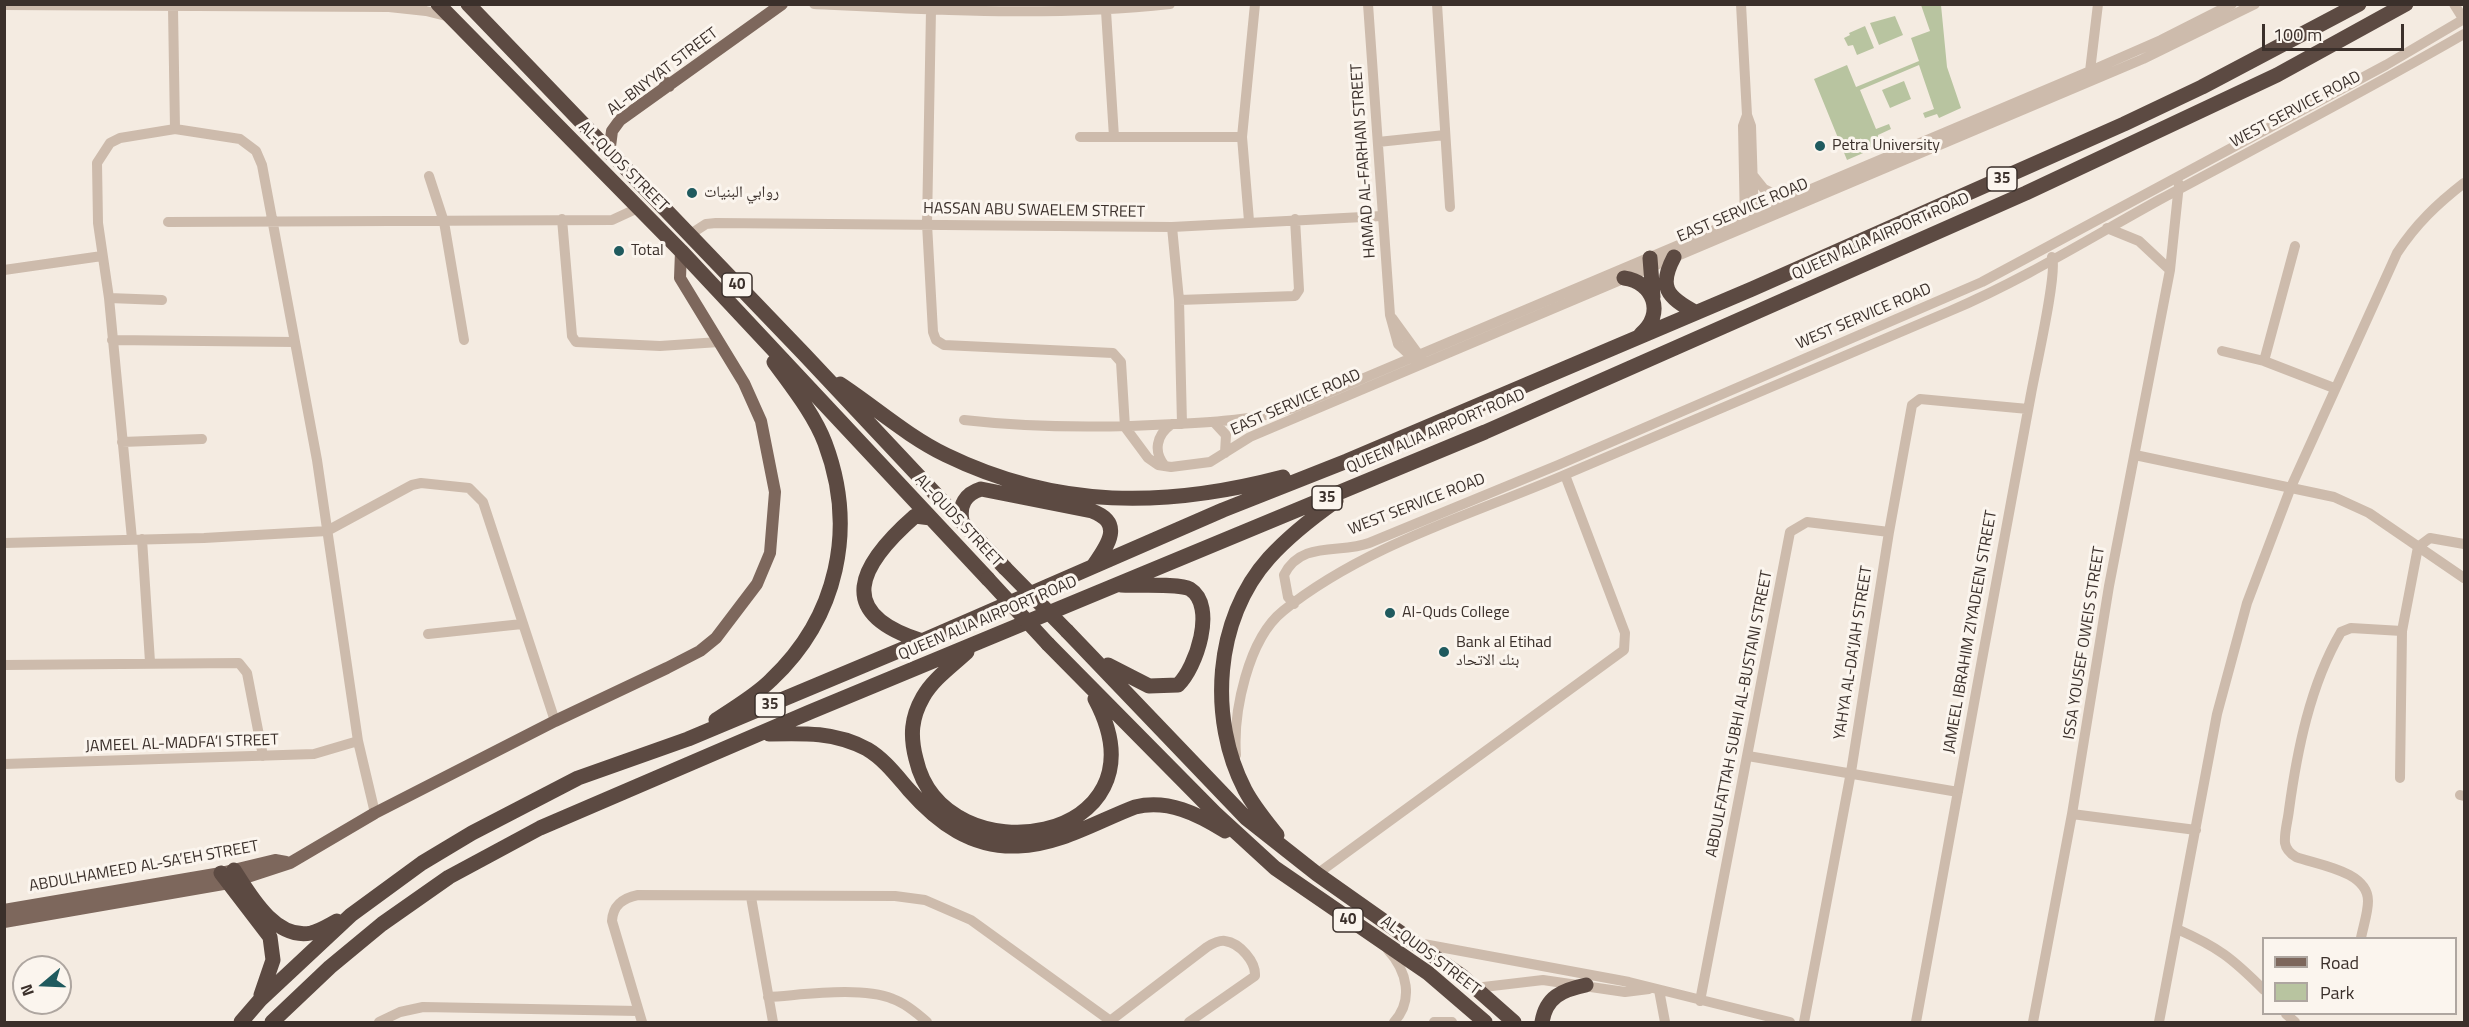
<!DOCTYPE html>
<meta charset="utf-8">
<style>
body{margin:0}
#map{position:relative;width:2469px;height:1027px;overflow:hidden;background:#f4ebe1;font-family:"Titillium Web",sans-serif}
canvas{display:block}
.frame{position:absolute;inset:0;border:6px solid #3b302b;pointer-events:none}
.legend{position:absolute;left:2262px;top:937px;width:195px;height:78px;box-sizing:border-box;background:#fbf5ee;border:2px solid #aea6a0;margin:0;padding:8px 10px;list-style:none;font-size:18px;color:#3b302b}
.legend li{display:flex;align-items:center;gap:12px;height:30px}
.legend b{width:30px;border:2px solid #aea6a0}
.north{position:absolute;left:12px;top:955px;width:60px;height:60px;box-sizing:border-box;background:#fbf5ee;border:2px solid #aea6a0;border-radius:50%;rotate:251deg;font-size:16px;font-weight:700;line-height:24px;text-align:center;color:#3b302b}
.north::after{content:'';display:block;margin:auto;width:21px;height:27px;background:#1f5a5e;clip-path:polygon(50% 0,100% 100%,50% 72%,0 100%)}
.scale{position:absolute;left:2262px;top:24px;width:142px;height:27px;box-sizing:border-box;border:3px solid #3b302b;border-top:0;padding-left:8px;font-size:18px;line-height:21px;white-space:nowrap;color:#3b302b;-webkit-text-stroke:4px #fbf5ee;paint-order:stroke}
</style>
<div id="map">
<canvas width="2469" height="1027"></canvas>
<div class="frame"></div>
<ul class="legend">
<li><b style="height:8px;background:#7d675c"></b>Road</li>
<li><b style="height:16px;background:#b8c4a0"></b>Park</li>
</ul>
<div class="north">N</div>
<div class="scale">100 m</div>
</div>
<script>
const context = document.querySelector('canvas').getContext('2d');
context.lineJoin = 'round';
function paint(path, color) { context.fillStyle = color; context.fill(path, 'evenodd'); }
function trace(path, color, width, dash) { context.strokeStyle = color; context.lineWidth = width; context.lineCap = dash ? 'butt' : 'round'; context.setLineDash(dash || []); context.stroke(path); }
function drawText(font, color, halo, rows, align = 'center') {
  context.font = font + ' "Titillium Web","Noto Naskh Arabic",sans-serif'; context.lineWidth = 6; context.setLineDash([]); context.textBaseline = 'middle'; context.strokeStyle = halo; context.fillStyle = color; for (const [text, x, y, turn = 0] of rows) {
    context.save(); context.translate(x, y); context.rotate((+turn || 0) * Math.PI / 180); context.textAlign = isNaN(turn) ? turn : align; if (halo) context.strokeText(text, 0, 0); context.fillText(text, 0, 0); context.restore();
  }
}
paint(new Path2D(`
 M1921 5H1941L1947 67 1961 108 1939 118 1937 114 1925 118 1923 113 1934 109 1919 65 1860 90 1876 129 1889 124 1891 129 1878 135 1877 147 1847 160 1814 79 1847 65 1856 87 1919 61 1911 38 1930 31Z
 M1895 16 1903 35 1879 45 1870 23Z
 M1865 26 1874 48 1857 55 1853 45 1848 46 1844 38 1850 35 1849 33Z
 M1904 81 1911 99 1890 108 1882 90Z`), '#b8c4a0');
trace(new Path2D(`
 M814 4C932 10 1052 17 1170 4
 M1368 4 1390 315 1398 344 1415 360
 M1437 4 1450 207
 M1741 4 1747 115 1751 126 1754 219
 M2454 4 2464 20
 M4 5 389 7 426 11 450 17
 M173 8 175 129
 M931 10 927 224 933 332 936 340 944 345 1113 353 1121 362 1125 427
 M1106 11 1114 137
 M2090 71 2098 4
 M1080 137H1242L1249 221
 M1242 137 1255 4
 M1378 142 1445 135
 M1752 174 1764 189 1786 200
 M429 176 444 222 464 340
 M562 219 572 336 576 342 660 346 719 342
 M168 222 612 220 638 208
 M1745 225 1743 126 1747 115
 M1172 227 1179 300 1182 424
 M2107 228 2139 241 2170 270
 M689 235 706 224 716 223 1172 227 1382 216
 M4 270 102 256
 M109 298 162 300
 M1179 300 1295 296 1299 290 1295 219
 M1392 318 1421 358
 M112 340 294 342
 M2222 351 2264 361 2334 388
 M2264 361 2295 246
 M964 420C1034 428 1104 428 1175 424 1214 422 1255 420 1293 408L2090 71 2161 40 2232 4
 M1214 422 1226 435 1225 453
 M1125 427 1148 458 1158 465 1171 467 1210 462 1250 437 2143 59 2255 4
 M122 442 202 439
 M2135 455 2334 497 2369 513 2464 578
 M1165 466C1153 452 1156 435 1172 424
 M132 539 109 298 98 223 97 163 110 143 120 138 175 129 240 139 256 151 262 165 317 460 358 741 375 813
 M142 539 150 662
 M4 543 204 538 327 531 412 485 421 483 469 488 483 502 555 721
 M1294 604 1288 597 1284 575C1301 540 1341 554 1369 543L1558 465 1982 282 2386 65 2464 19
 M428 634 522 624
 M4 665 239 663 247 673 263 756
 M1236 755C1233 712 1248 639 1283 611 1364 546 1468 516 1562 476 1692 422 1821 366 1950 311 2023 280 2090 238 2159 200 2261 145 2364 92 2464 34
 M1748 756 1958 792
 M4 764 314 754 358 741
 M2400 778 2402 631 2418 547 2430 538 2464 544
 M2460 795 2464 796
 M2072 814 2196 830
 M1317 874 1624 650 1625 633 1565 475
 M751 897 773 1022
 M2177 929C2218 947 2232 958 2264 990
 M2361 938C2363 927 2368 913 2368 901 2368 871 2318 865 2296 857 2291 854 2286 849 2285 843 2284 833 2288 820 2289 810 2297 751 2310 685 2341 632L2351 628 2402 631
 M1418 943 1629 982 1790 1022
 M1388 950C1407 971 1414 1000 1394 1022
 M1475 988 1543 980 1625 992 1649 989
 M1659 990 1665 1022
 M768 997C803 995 860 986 893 999 905 1003 918 1014 927 1022
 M1700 1001 1790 532 1807 522 1889 532
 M2286 1014 2295 1022
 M1110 1021 1207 947C1212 944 1219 940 1225 941 1240 943 1256 962 1255 976L1189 1022
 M379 1022 400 1012 423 1007 638 1011
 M642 1022 612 921C613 905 623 898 638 895L895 896 925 900 971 920 1112 1022
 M1434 1022H1452
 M1804 1022 1851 772 1889 532 1912 405 1920 399 2028 409
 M1916 1022C1954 813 1992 603 2031 394 2035 371 2058 272 2052 257
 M2033 1022 2072 814 2109 586 2170 270 2179 184
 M2159 1022 2217 714 2247 603 2291 487 2397 253C2416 224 2437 204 2464 183`), '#cdbbac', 10);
trace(new Path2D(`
 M657 74 669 86
 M609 154 612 131 620 120 782 4
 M4 910 221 873 275 860 286 862
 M4 922 229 883 290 863 375 813 555 721 667 668 700 651 716 638 757 584 770 553 775 492 761 421 744 383 680 278 681 251`), '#7d675c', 12);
trace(new Path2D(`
 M438 4 681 251 988 579
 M468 4 804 354 1005 568
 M1674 257C1658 287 1667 297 1695 312
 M1650 258 1653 297
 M1624 278C1654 282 1665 314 1641 334
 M840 384C875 407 907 436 946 455 1057 509 1165 508 1283 477
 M962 521C959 505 965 494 981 489L1092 511C1124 523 1108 545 1094 565
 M1067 631 1246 818 1317 874 1463 977 1514 1022
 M922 641C833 613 859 565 915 516L931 518
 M1048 644 1215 813 1275 868 1428 973 1485 1022
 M967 652C952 666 933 679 923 697 911 718 910 736 916 759 943 880 1173 845 1095 699
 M1108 665 1149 686 1178 685C1196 668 1217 606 1190 589 1179 583 1137 586 1121 585
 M716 720C735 707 755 696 771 680 838 617 857 528 825 443 814 414 792 387 774 362
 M769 734C804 733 835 732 867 749 884 759 896 775 909 790 938 823 972 848 1018 846 1059 845 1098 821 1135 807 1168 799 1198 814 1225 831
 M1277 835C1266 821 1254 807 1245 790 1208 719 1214 619 1269 558 1289 536 1312 518 1336 501
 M234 870C250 895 275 940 311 933 320 931 329 925 337 921
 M221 873 270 937 273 960 261 995
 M241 1022 260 1000 351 915 422 863 472 833 578 778 688 739 922 641 1223 510 1347 461 1752 289 2124 124 2202 87 2359 4
 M272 1022 330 967 382 924 449 877 540 828 810 712 1485 432 2026 193 2277 75 2406 4
 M1542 1022C1546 997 1562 990 1586 985`), '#5c4a42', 15);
trace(new Path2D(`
 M1005 568 1067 631
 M988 579 1048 644`), '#5c4a42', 15);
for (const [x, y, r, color] of [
 [1820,146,6,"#1f5a5e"],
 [692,193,6,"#1f5a5e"],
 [619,251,6,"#1f5a5e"],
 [1390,613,6,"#1f5a5e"],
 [1444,652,6,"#1f5a5e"]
]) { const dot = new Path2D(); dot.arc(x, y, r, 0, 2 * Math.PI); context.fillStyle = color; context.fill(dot); trace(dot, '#fbf5ee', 2); }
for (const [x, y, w] of [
 [2002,179,30],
 [737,285,30],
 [1327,498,30],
 [770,705,30],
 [1348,920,30]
]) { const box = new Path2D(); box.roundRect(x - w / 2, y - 12, w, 24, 4.5); context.fillStyle = '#fbf5ee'; context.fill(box); trace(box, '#3b302b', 1.5); }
drawText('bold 15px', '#3b302b', null, [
 ["35",2002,179],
 ["40",737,285],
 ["35",1327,498],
 ["35",770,705],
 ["40",1348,920]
]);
drawText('16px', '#3b302b', '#fbf5ee', [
 ["AL-BNYYAT STREET",663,72,-37],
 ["WEST SERVICE ROAD",2296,110,-28],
 ["HAMAD AL-FARHAN STREET",1364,161,-94],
 ["AL-QUDS STREET",623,167,45],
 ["HASSAN ABU SWAELEM STREET",1034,211,1],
 ["EAST SERVICE ROAD",1743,211,-23],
 ["QUEEN ALIA AIRPORT ROAD",1881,237,-24],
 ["WEST SERVICE ROAD",1864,317,-23],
 ["EAST SERVICE ROAD",1296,403,-24],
 ["QUEEN ALIA AIRPORT ROAD",1436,432,-23],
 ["WEST SERVICE ROAD",1417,505,-21],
 ["AL-QUDS STREET",958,521,47],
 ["QUEEN ALIA AIRPORT ROAD",988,619,-23],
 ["JAMEEL IBRAHIM ZIYADEEN STREET",1971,632,-80],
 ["ISSA YOUSEF OWEIS STREET",2085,643,-81],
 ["YAHYA AL-DA‘JAH STREET",1854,653,-81],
 ["ABDULFATTAH SUBHI AL-BUSTANI STREET",1740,714,-79],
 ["JAMEEL AL-MADFA’I STREET",182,744,-2],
 ["ABDULHAMEED AL-SA’EH STREET",144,867,-10],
 ["AL-QUDS STREET",1430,956,37]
]);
drawText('16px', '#3b302b', '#fbf5ee', [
 ["Petra University",1832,146],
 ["روابي البنيات",704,193],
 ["Total",631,251],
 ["Al-Quds College",1402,613],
 ["Bank al Etihad",1456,643],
 ["بنك الاتحاد",1456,661]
], 'left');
</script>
